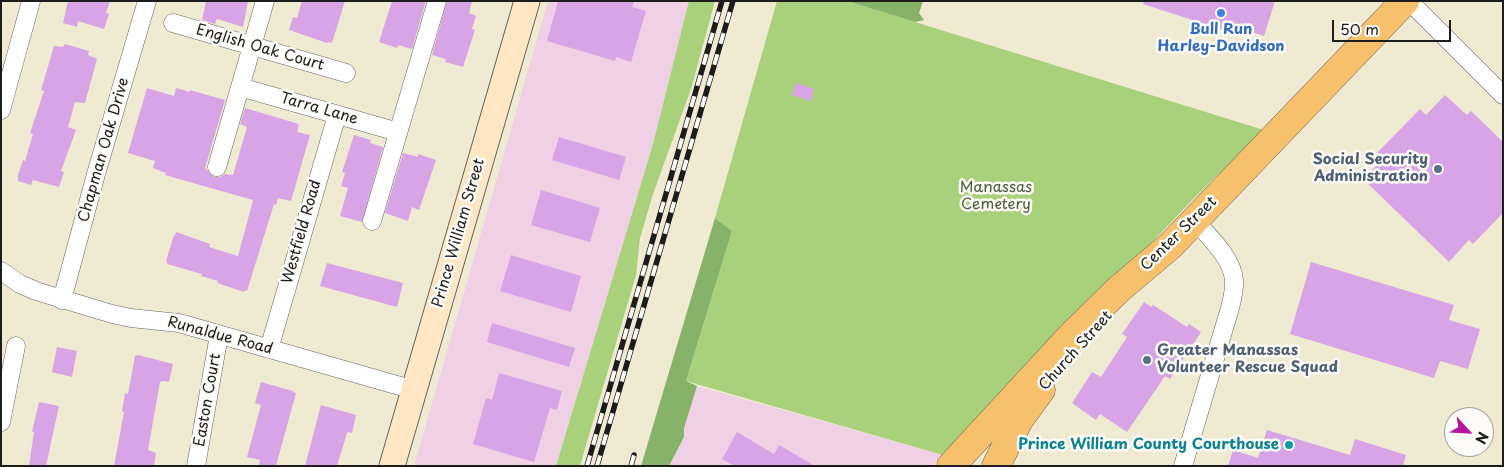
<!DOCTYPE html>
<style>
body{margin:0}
#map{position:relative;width:1504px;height:467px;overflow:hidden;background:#f1ead3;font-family:"Playpen Sans",sans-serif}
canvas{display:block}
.frame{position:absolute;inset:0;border:2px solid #1c1c1c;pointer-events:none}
.north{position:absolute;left:1444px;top:407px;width:50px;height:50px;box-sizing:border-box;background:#fdfcf7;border:1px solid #a3a29f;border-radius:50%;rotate:115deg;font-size:14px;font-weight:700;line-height:20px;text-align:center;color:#1c1c1c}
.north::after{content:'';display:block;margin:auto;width:18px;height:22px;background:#b5179e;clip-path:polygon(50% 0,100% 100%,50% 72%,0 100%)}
.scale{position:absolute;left:1332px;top:20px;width:119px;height:22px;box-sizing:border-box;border:2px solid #1c1c1c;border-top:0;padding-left:6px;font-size:15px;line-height:18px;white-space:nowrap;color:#1c1c1c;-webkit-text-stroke:4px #fdfcf7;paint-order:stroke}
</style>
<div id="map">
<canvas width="1504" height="467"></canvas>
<div class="frame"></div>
<div class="north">N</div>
<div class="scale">50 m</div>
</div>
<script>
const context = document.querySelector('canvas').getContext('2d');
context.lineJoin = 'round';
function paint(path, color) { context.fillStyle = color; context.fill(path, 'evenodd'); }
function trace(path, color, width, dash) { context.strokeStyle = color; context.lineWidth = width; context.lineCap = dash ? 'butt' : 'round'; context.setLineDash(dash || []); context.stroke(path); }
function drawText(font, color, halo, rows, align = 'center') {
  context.font = font + ' "Playpen Sans",sans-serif'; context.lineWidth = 5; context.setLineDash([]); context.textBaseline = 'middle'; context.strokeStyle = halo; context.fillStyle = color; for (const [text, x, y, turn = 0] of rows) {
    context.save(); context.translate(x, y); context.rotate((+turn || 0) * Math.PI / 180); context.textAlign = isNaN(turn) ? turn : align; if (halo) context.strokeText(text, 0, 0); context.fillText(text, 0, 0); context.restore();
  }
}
paint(new Path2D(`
 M548 1H689L653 144 556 466H414Z
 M697 386 943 455 932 466H669L684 437V428Z`), '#f0d0e4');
paint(new Path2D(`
 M689 1H715L691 89 653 194 640 238 636 275 580 466H556L653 144Z
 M777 1H847L1264 130 1195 197 1144 251 943 455 686 381 732 231 715 218Z`), '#a9d07a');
paint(new Path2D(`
 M847 1H923L919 13 924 20 915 22Z
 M715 218 732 231 686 381 697 386 684 428V437L669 466H641Z`), '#86b26a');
paint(new Path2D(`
 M68 1H110L106 13 109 14 104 29 78 21 77 27 63 23Z
 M206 1H248L243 27 217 19 215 24 202 20Z
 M302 1H345L332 43 328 42 327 43 289 30 293 17 297 18Z
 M392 1H426L412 49 398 45 397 48 379 42Z
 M447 1H472L469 13 476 16 472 29 475 30 463 67 445 62 446 59 432 55Z
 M558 1H634L632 7 646 11 631 62 616 57 615 61 547 41Z
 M1144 1H1275L1264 36 1229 24 1223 30 1143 4Z
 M65 44 89 51 88 55 97 59 85 103 75 102 68 127 76 130 61 171 64 172 59 187 33 180 31 185 18 181V175L23 160 25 161 33 134 30 133 44 91 41 90 54 46 63 47Z
 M796 83 814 89 811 101 792 95Z
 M147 88 174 96 176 88 190 92V90L225 100 205 168 214 177H220L225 174 233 175 247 127 240 124 245 108 299 124 297 132 310 135 291 201 278 198 276 205 274 204 247 291 245 290 244 292 220 284 217 282 218 281 201 276 202 274 167 264V262L166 261 174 235 175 236 176 232 210 244 209 247 238 256 253 200 165 175 166 173 153 168 155 161 128 153Z
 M1445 95 1467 115 1471 111 1503 142V213L1473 244 1469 240 1449 262 1363 179 1383 159 1377 153 1420 109 1426 115Z
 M354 135 371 140 370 143 383 147 362 222 340 216 348 188 341 186 345 173 342 172Z
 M559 137 626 157 619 180 552 160Z
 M403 153 418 157V154L436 160 419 210 412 207 408 221 385 213Z
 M541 190 600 208 590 242 531 225Z
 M511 255 581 276 571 312 500 291Z
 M1311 262 1454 305 1449 320 1480 329 1468 369 1440 361 1434 378 1290 334Z
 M327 263 403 283 397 307 320 286Z
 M1144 302 1151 307 1153 305 1187 327 1189 324 1201 332 1170 379 1165 376 1127 432 1100 414 1096 420 1072 403 1092 372 1101 377 1127 337 1122 334Z
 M492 323 575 348 569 367 487 342Z
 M57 347 77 351 72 377 52 372Z
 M138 355 173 364 169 382 162 381 160 382 148 450 156 453 154 466H114L124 412 122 411 125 393 128 394 135 356Z
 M499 373 562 391 557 410 550 408 534 462 473 444 486 398 492 400Z
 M261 382 293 391V392L296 393 276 466H259L260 460 247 457 261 405 255 403Z
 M39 402 59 406 46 466H29L34 432H32Z
 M321 405 356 415 352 433 348 432 347 433 337 466H305Z
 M1267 430 1350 455 1355 439 1406 455 1403 466H1228L1233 450 1258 458Z
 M737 432 774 454 779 445 815 466H734L722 459Z`), '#d7a5e5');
const street = new Path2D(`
 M1409 1 1503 95
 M173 23 346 73
 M240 87 398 132
 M1 110 31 1
 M217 167 265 1
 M372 221 437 1
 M1 271 20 284 36 291 112 314 131 318 179 323 414 390
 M62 300 96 174 147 1
 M269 349 337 115
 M1 422 16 346
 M196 466 219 335
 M1183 466 1230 308C1232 299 1235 289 1234 280 1232 257 1209 237 1195 221`);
const secondary = new Path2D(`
 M392 466 527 1`);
const highway = new Path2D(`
 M951 466 1071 336 1119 289 1170 246 1405 1
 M996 466 1019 420 1041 390`);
trace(street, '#67645c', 19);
trace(secondary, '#67645c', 27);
trace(highway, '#67645c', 29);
trace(street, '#fff', 18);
trace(secondary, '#fce6c4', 25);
trace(highway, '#f7c06c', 28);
const rail = new Path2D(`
 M587 466 722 1
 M597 466 733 1
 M631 466 634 455`);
trace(rail, '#1c1c1c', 5.5);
trace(rail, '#fdfcf7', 4, [11]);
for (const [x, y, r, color] of [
 [1221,13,5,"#3f7fe0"],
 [1438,169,5,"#5c6f8a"],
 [1147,360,5,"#5c6f8a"],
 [1289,445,5,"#0f9aa8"]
]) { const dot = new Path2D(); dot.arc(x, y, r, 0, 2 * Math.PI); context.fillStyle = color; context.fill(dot); trace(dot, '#fdfcf7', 2); }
drawText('bold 15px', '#366cbe', '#fdfcf7', [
 ["Bull Run",1221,30],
 ["Harley-Davidson",1221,47]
]);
drawText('15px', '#1c1c1c', '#fdfcf7', [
 ["English Oak Court",260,48,16],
 ["Tarra Lane",319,109,16],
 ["Chapman Oak Drive",104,150,-74],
 ["Westfield Road",302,232,-74],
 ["Prince William Street",459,233,-74],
 ["Center Street",1179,234,-44],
 ["Runaldue Road",220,336,15],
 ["Church Street",1076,351,-48],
 ["Easton Court",208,400,-80]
]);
drawText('bold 15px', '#4e5e75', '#fdfcf7', [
 ["Social Security",1428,160],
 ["Administration",1428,177],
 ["Greater Manassas",1157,351,"left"],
 ["Volunteer Rescue Squad",1157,368,"left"]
], 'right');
drawText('15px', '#4d5b3d', '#fdfcf7', [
 ["Manassas",996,188],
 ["Cemetery",996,205]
]);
drawText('bold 15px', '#0d838f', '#fdfcf7', [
 ["Prince William County Courthouse",1279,445]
], 'right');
</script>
